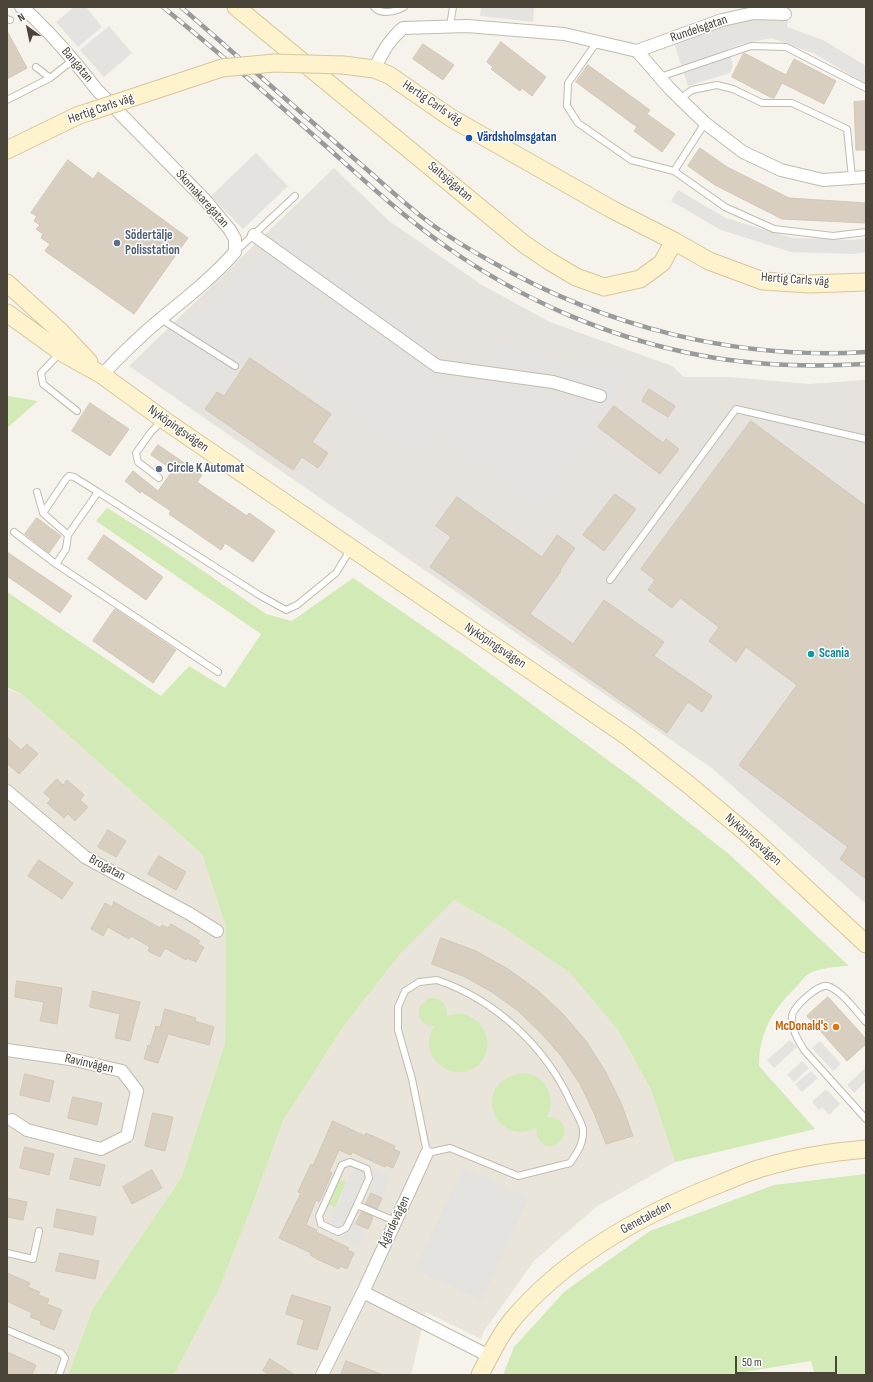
<!DOCTYPE html>
<meta charset="utf-8">
<style>
body{margin:0}
#map{position:relative;width:873px;height:1382px;overflow:hidden;background:#f6f3ec;font-family:"Sofia Sans Condensed",sans-serif}
canvas{display:block}
.frame{position:absolute;inset:0;border:8px solid #4b4439;pointer-events:none}
.north{position:absolute;left:8px;top:8px;width:40px;height:40px;-webkit-text-stroke:3px #fff;paint-order:stroke;rotate:327deg;font-size:11px;font-weight:700;line-height:16px;text-align:center;color:#4b4439}
.north::after{content:'';display:block;margin:auto;width:14px;height:18px;background:#4b4439;clip-path:polygon(50% 0,100% 100%,50% 72%,0 100%)}
.scale{position:absolute;left:735px;top:1356px;width:102px;height:18px;box-sizing:border-box;border:2px solid #4b4439;border-top:0;padding-left:5px;font-size:12px;line-height:14px;white-space:nowrap;color:#4b4439;-webkit-text-stroke:3px #fff;paint-order:stroke}
</style>
<div id="map">
<canvas width="873" height="1382"></canvas>
<div class="frame"></div>
<div class="north">N</div>
<div class="scale">50 m</div>
</div>
<script>
const context = document.querySelector('canvas').getContext('2d');
context.lineJoin = 'round';
function paint(path, color) { context.fillStyle = color; context.fill(path, 'evenodd'); }
function trace(path, color, width, dash) { context.strokeStyle = color; context.lineWidth = width; context.lineCap = dash ? 'butt' : 'round'; context.setLineDash(dash || []); context.stroke(path); }
function drawText(font, color, halo, rows, align = 'center') {
  context.font = font + ' "Sofia Sans Condensed",sans-serif'; context.lineWidth = 3; context.setLineDash([]); context.textBaseline = 'middle'; context.strokeStyle = halo; context.fillStyle = color; for (const [text, x, y, turn = 0] of rows) {
    context.save(); context.translate(x, y); context.rotate((+turn || 0) * Math.PI / 180); context.textAlign = isNaN(turn) ? turn : align; if (halo) context.strokeText(text, 0, 0); context.fillText(text, 0, 0); context.restore();
  }
}
paint(new Path2D(`
 M7 689 24 696 202 854 226 927 225 1043 181 1178 93 1308 68 1375H7Z
 M454 900 507 930 570 973 618 1030 651 1090 675 1162 596 1207 534 1261 484 1331 481 1339 426 1312 411 1375H174L220 1287 253 1203 283 1121 343 1027 401 953Z`), '#eae5da');
paint(new Path2D(`
 M334 168 389 221 482 285 550 322 672 366 684 377H729L809 384 866 380V904L713 769 129 366Z`), '#e6e2dd');
paint(new Path2D(`
 M7 396 38 401 7 428Z
 M107 508 149 534 266 614 292 621 353 578 462 653 635 780 730 855 849 966C835 967 820 967 807 975 803 978 799 984 795 988 772 1011 759 1033 759 1066L815 1129 675 1162 651 1090 618 1030 570 973 507 930 454 900 401 953 343 1027 283 1121 253 1203 220 1287 174 1375H68L93 1308 181 1178 225 1043 226 927 202 854 24 696 7 687V592L161 696 189 666 225 688 261 634 96 521Z
 M430 998C442 997 447 1005 447 1016 477 1004 502 1044 478 1065 452 1087 415 1054 434 1026 416 1026 413 1005 430 998Z
 M523 1073C527 1074 532 1074 535 1076 550 1085 555 1103 547 1117 581 1119 558 1160 541 1142 537 1137 536 1133 537 1127 495 1150 468 1081 523 1073Z
 M866 1174V1375H815L811 1361 726 1375H503L514 1347 565 1291 650 1231 774 1185Z
 M338 1179 346 1182 335 1207 327 1204Z`), '#d2eab5');
paint(new Path2D(`
 M74 7H86L102 27 78 47 56 22Z
 M481 7H534L533 22 480 16Z
 M745 7 790 9 787 27 823 40 866 66V84L813 53 771 38 741 44 728 49 733 65 730 73 688 86 670 31Z
 M109 26 132 53 104 77 80 50Z
 M256 153 288 186 243 229 211 196Z
 M678 190 726 218 792 238 853 240 866 238V252L854 254 791 252 721 230 671 201Z
 M281 232 437 345 430 353 467 381 415 457 211 310 246 263 250 266 256 258 260 260Z
 M196 308 254 348 222 393 214 387 199 410 134 366Z
 M497 343 622 377 615 397 541 506 435 434Z
 M790 1040 797 1047 774 1068 767 1060Z
 M820 1041 841 1064 833 1071 812 1048Z
 M802 1061 809 1068 794 1082 787 1075Z
 M866 1067V1081L854 1093 847 1085Z
 M811 1071 818 1078 802 1092 795 1084Z
 M826 1089 840 1104 829 1115 822 1107 819 1110 812 1102Z
 M357 1161 390 1176 382 1196 369 1190 354 1224 366 1230 359 1246 326 1231Z
 M463 1167 529 1198 481 1300 415 1270Z`), '#e5e3e0');
const building = new Path2D(`
 M7 31 27 68 7 79Z
 M501 42 546 77 532 96 522 88 520 91 491 69 493 67 487 62Z
 M423 44 454 65 443 80 413 59Z
 M744 53 786 75 794 59 836 81 824 104 782 83 774 98H772L732 77Z
 M588 65 650 110 647 114 675 134 662 152 634 131 637 127 576 82Z
 M866 101V150H856L854 102Z
 M700 148 727 167 789 198 866 203V223L782 219 715 185 688 166Z
 M68 160 93 179 98 172 188 238 134 314 45 251 50 244 41 238 43 234 36 229 40 225 34 221 37 216 31 213Z
 M250 358 331 414 312 442 328 453 318 468 302 457 293 470 205 409 217 392 224 396Z
 M649 389 675 406 668 417 642 401Z
 M90 403 129 429 110 456 72 431Z
 M614 406 663 443 666 439 679 449 660 474 598 427Z
 M751 421 866 506V879L840 859 848 847 739 765 797 685 746 647 736 662 709 641 719 627 680 598 672 608 648 590 655 580 641 569Z
 M158 445 202 475 197 482 247 516 249 513 275 531 253 562 225 543 221 550 169 514 171 511 141 491 140 493 125 481 133 471 158 491 173 470 151 455Z
 M615 494 636 509 604 551 583 535Z
 M457 497 542 557 557 535 575 548 560 570 561 571 530 614 573 644 604 600 664 642 654 656 712 696 702 712 688 702 667 733 430 567 451 537 436 526Z
 M37 518 61 536 49 553 25 534Z
 M104 535 163 577 146 600 88 559Z
 M7 552 72 596 60 613 7 576Z
 M115 609 176 650 153 683 93 641Z
 M7 737 21 750 27 744 38 754 19 774 7 763Z
 M57 779 63 785 67 780 84 795 80 800 88 807 75 821 68 814 64 818 47 803 51 799 44 793Z
 M108 830 126 841 116 857 98 847Z
 M159 856 186 872 176 890 148 874Z
 M39 860 73 883 62 899 28 876Z
 M114 902 160 928 162 925 168 928 171 924 200 941 198 944 204 947 196 962 187 958 186 960 165 948 160 957 148 951 150 947 131 936 129 939 108 927 103 936 91 929 105 903 112 907Z
 M441 938 476 951 508 969 537 990 563 1014 586 1041 605 1071 621 1103 633 1136 606 1144 594 1113 580 1084 562 1057 541 1033 518 1011 492 992 463 976 432 964Z
 M17 981 62 988 57 1024 40 1021 44 1002 15 997Z
 M93 991 140 1002 130 1041 115 1038 120 1014 90 1007Z
 M828 997 866 1039V1044L847 1061 807 1016Z
 M165 1009 196 1018 195 1021 214 1027 209 1045 168 1034 158 1063 144 1059 148 1045 150 1046 156 1026 160 1027Z
 M25 1074 54 1081 49 1102 20 1095Z
 M73 1097 102 1103 97 1125 68 1118Z
 M153 1113 173 1117 165 1151 145 1146Z
 M333 1121 365 1136 366 1133 395 1146 394 1149 400 1152 393 1168 386 1165 385 1167 352 1152 351 1155 339 1150 329 1172 332 1173 325 1189 319 1202 316 1200 306 1225 317 1230 316 1232 349 1248 347 1250 354 1253 347 1269 340 1266 339 1269 319 1260 310 1255 311 1253 279 1238 301 1193 298 1192 311 1164 313 1165Z
 M25 1147 54 1154 49 1175 20 1168Z
 M75 1158 105 1165 100 1186 70 1179Z
 M152 1170 162 1188 132 1204 123 1187Z
 M371 1193 382 1198 377 1209 366 1204Z
 M7 1198 27 1202 23 1220 7 1217Z
 M57 1209 96 1217 93 1235 54 1227Z
 M362 1212 373 1217 368 1229 356 1224Z
 M60 1253 99 1261 95 1279 56 1271Z
 M7 1273 30 1283 28 1287 40 1292 38 1295 49 1299 47 1304 62 1310 54 1330 40 1324 41 1321 30 1317 32 1313 7 1301Z
 M292 1295 331 1307 317 1350 297 1344 304 1320 286 1314Z
 M7 1352 36 1365 32 1375H7Z
 M270 1359 295 1375H270L263 1371Z
 M346 1361 381 1374V1375H341Z`);
paint(building, '#d8cfc1');
trace(building, '#d3c7b4', 1);
const lane = new Path2D(`
 M374 7C381 15 395 12 404 7
 M7 19 10 20
 M450 26 453 7
 M597 42 568 83 567 106 578 123 631 160 674 171 725 207 774 229 833 236 866 232
 M36 67 50 78
 M660 77 751 46 786 47 866 88
 M680 99 692 90 717 85 733 89 762 103H792L847 129 852 178
 M7 100 50 78 73 60
 M674 171 705 123
 M235 252 295 196
 M161 319 235 366
 M61 352 41 373 43 384 77 411
 M159 478 138 462 136 453 151 432 162 421
 M37 492 43 513
 M14 532 56 564
 M68 535 43 513 66 479 69 476 74 477 98 492
 M610 580 736 409 866 439
 M218 672 56 564 66 549 68 535 98 492 259 595 286 610 297 605 336 573 350 550
 M437 980C496 1000 547 1048 572 1105 575 1111 583 1124 583 1130 584 1143 577 1153 570 1163L518 1176 450 1148 427 1153 412 1079 398 1030V1007L405 991 419 982Z
 M866 1022C855 1010 843 992 828 986 819 983 793 1007 792 1016 791 1029 798 1040 804 1050L866 1119
 M357 1205 369 1178 367 1169 350 1162 342 1165 319 1216 321 1224 338 1232 346 1228 357 1205 395 1221
 M7 1253 33 1259 39 1231
 M7 1330 61 1353 65 1358 59 1375`);
const street = new Path2D(`
 M21 7C29 12 35 19 42 26 62 46 80 68 97 90L206 201 230 230 235 239V252C212 278 184 300 157 322 138 338 119 357 102 375
 M637 51 722 20 754 13 785 14
 M374 69C383 52 388 41 403 28L467 26 564 34 637 51 670 89 705 123 743 152 781 170 823 180 866 177
 M254 235 437 366 553 382 600 396
 M7 791 85 857 190 914 217 931
 M7 1050 70 1059 122 1071 137 1091 127 1136 101 1149 27 1130 12 1120
 M363 1292 489 1356
 M322 1375 363 1292 427 1153`);
const secondary = new Path2D(`
 M236 7 524 244 549 261 576 277 604 287 640 279 662 263 674 241
 M343 65 374 69 389 75 451 118 613 210 674 241 709 261 763 281 809 284 866 282
 M7 150 79 115 89 112
 M7 283 60 331 89 362
 M7 313 61 352 102 375 164 420 628 737 689 785 751 837 866 944
 M480 1375C489 1357 499 1336 512 1320 567 1255 644 1213 722 1183 736 1177 750 1171 765 1167 798 1157 832 1152 866 1149`);
trace(lane, '#c2bbae', 8);
trace(street, '#c2bbae', 14);
trace(secondary, '#d6c79b', 19);
trace(lane, '#fff', 6);
trace(street, '#fff', 12);
trace(secondary, '#fff3cd', 17);
const rail = new Path2D(`
 M163 7C219 53 274 100 328 148 367 183 405 218 448 248 522 300 609 338 699 355 754 366 810 367 866 364
 M181 7C242 60 302 114 364 167 387 187 409 208 434 226 452 239 472 251 492 262 606 327 735 360 866 352`);
trace(rail, '#9a9a9a', 4.5);
trace(rail, '#fff', 3, [9]);
const secondaryBridge = new Path2D(`
 M89 112 222 68 274 63 343 65`);
trace(secondaryBridge, '#d6c79b', 19, []);
trace(secondaryBridge, '#fff3cd', 17);
for (const [x, y, r, color] of [
 [469,138,4,"#1a4fb4"],
 [117,243,4,"#5c6f8a"],
 [159,469,4,"#5c6f8a"],
 [811,654,4,"#0f9aa8"],
 [836,1027,4,"#e8710a"]
]) { const dot = new Path2D(); dot.arc(x, y, r, 0, 2 * Math.PI); context.fillStyle = color; context.fill(dot); trace(dot, '#fff', 1.5); }
drawText('13px', '#4b4439', '#fff', [
 ["Rundelsgatan",699,29,-19],
 ["Bangatan",77,65,50],
 ["Hertig Carls väg",432,103,34],
 ["Hertig Carls väg",101,109,-19],
 ["Saltsjögatan",450,182,40],
 ["Skomakaregatan",202,199,48],
 ["Hertig Carls väg",795,280,4],
 ["Nyköpingsvägen",178,429,35],
 ["Nyköpingsvägen",495,646,34],
 ["Nyköpingsvägen",753,840,42],
 ["Brogatan",107,868,29],
 ["Ravinvägen",89,1064,13],
 ["Genetaleden",646,1218,-28],
 ["Ågärdevägen",395,1222,-65]
]);
drawText('bold 13px', '#164399', '#fff', [
 ["Värdsholmsgatan",477,138]
], 'left');
drawText('bold 13px', '#4e5e75', '#fff', [
 ["Södertälje",125,236],
 ["Polisstation",125,251],
 ["Circle K Automat",167,469]
], 'left');
drawText('bold 13px', '#0d838f', '#fff', [
 ["Scania",819,654]
], 'left');
drawText('bold 13px', '#c56008', '#fff', [
 ["McDonald's",828,1027]
], 'right');
</script>
